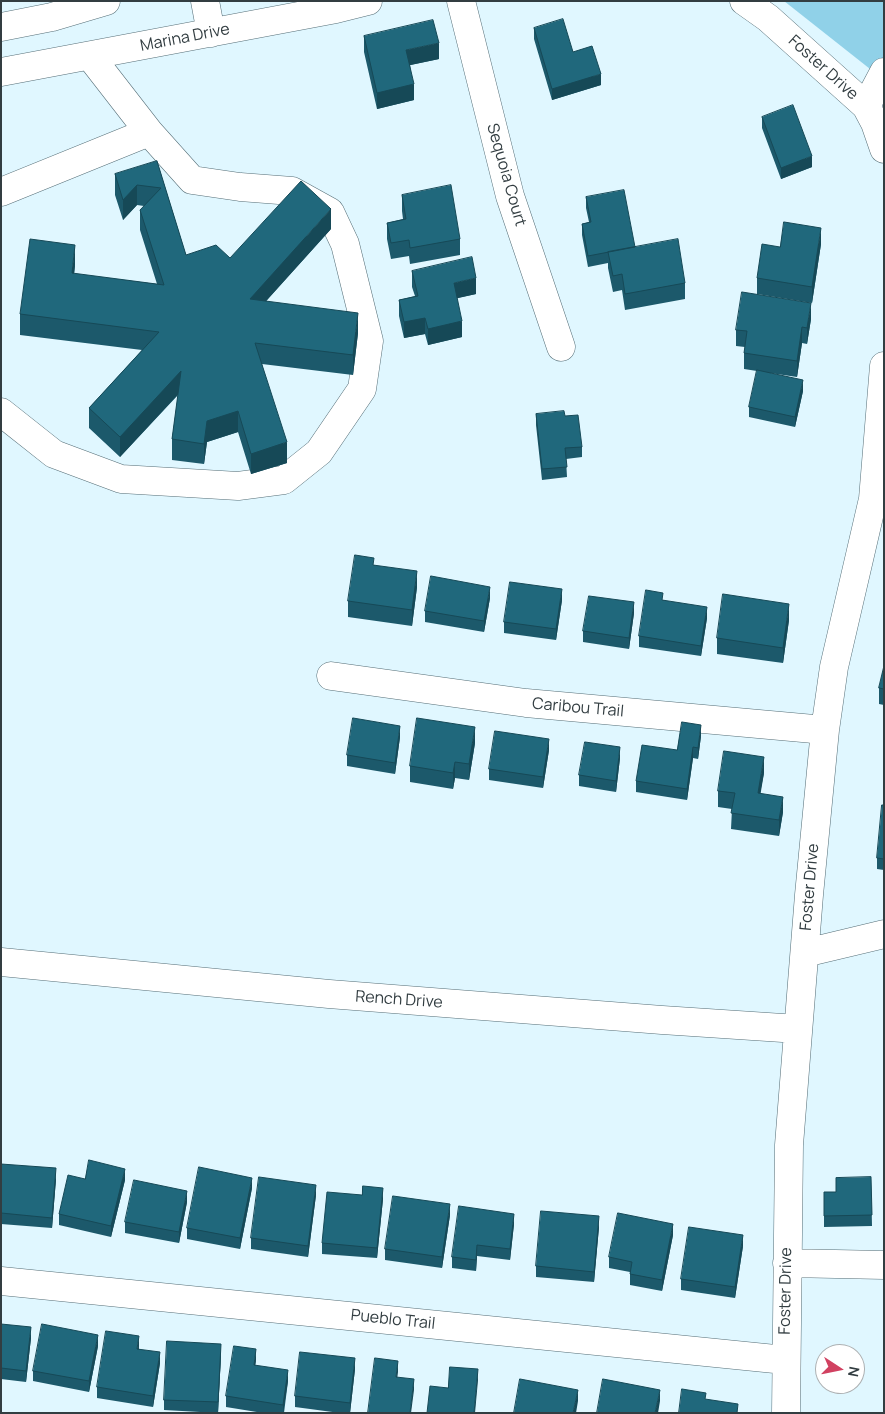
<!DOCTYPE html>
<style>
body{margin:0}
#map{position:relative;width:885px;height:1414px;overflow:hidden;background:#e0f7ff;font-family:Manrope,sans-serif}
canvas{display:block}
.frame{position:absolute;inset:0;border:2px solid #323d41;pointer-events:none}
.north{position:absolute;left:815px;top:1344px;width:50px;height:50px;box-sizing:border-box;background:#fff;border:1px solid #adb1b3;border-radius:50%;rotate:101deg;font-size:14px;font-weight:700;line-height:20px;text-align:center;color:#323d41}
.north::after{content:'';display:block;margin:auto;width:18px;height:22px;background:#d14161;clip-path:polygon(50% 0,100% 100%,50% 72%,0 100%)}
</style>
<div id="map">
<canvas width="885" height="1414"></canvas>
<div class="frame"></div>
<div class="north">N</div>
</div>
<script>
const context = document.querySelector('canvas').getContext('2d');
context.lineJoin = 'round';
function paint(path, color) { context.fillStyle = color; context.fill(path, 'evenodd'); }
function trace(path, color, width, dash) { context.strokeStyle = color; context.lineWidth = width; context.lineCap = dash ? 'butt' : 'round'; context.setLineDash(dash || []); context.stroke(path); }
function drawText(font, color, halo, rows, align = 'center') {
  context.font = font + ' Manrope,sans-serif'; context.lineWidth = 5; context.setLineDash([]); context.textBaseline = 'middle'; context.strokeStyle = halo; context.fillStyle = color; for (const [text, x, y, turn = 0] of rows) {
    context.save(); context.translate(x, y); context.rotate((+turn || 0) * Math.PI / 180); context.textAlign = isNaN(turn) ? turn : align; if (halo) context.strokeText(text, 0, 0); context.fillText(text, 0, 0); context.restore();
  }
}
paint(new Path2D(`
 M784 1H884V80Z`), '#90d1e8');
const minor = new Path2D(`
 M205 1 211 33
 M461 1 510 196 561 347
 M744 1 768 18 866 106 875 123 884 149
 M1 27 52 17 106 1
 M90 56 149 132
 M1 72 336 9 368 1
 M866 106 884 72
 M1 192 149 132 192 180 240 187 292 191 330 212 345 244 369 341 362 389 319 452 284 480 238 486 121 479 54 454 1 412
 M331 676 526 703 825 730
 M805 953 884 934
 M1 962 329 994 662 1020 798 1029
 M787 1263 884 1265
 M1 1281 785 1360
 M786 1413 789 1145 809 895 825 730 834 667 873 499 884 366`);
trace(minor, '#556e77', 29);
trace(minor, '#fff', 28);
paint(new Path2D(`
 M534 28 573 52 601 85 552 100 534 39Z
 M364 36 439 59 410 65 414 100 377 109 364 52Z
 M762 117 812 167 781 179 762 128Z
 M157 161 186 255 230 258 331 229 266 301 358 333 353 375 262 364 287 463 251 474 238 432 207 442 204 464 172 460V439L178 395 120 457 89 428V408L142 350 20 335V314L75 265 74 274 157 284 140 230V210L144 206 137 205 123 220 115 195V174Z
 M402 195 460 239V255L410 264 409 256 391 259 387 239V223L403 219 402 211Z
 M586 197 635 247 685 283V299L625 310 622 290 613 292 608 268V263L588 267 582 235V224L589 222 586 208Z
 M821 244 812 303 757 294V278L780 247Z
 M412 271 476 294 457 298 462 337 428 345 425 334 404 338 399 316V300L415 296 412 287Z
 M811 319 807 344 802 343 797 377 770 373 803 391 795 427 749 417V407L757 371 744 369V353L745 347 736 346V330Z
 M536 414 565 416 582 447V457L566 459 567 477 542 480 536 425Z
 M374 565 417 587 412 626 348 617V601Z
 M490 598 484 632 425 622V611Z
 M562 600 556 640 504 633V622Z
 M663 600 707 618 701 656 639 647V636Z
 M634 613 629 649 583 642V631Z
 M789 620 783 663 717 654V638Z
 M884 666V705L879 704V688Z
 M701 736 698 759 693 758 687 800 636 792V781Z
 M400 737 395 774 347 766V755Z
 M475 743 469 780 455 778 453 789 410 782V766Z
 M549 750 543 788 489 780V769Z
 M620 758 616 792 579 786V775Z
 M764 773 760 793 783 812 779 836 731 829 732 809 718 807V791Z
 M884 805V870L877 869V858Z
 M1 1164 56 1179 52 1228 1 1224Z
 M871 1177 872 1226 824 1227V1192H836Z
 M85 1179 125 1180 111 1237 59 1225V1214Z
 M252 1188 240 1249 187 1239V1228Z
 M316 1195 308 1257 251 1249V1238Z
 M383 1199 377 1258 322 1254V1243Z
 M187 1202 179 1243 125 1233V1222Z
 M450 1215 442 1268 385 1260V1249Z
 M514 1224 510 1260 477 1256 476 1271 452 1268V1257Z
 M599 1227 594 1282 536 1277V1266Z
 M673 1235 662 1291 630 1285V1272L609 1268V1257Z
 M743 1246 735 1298 681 1290V1279Z
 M1 1324 31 1338 26 1382 1 1379Z
 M98 1346 89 1392 33 1381V1371Z
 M139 1347V1349L160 1363 153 1407 97 1398V1387Z
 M221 1355 218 1413 164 1410V1400Z
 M256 1360 255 1365 288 1381 284 1413H263L226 1407V1396Z
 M355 1369 350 1413H340L295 1407V1396Z`), '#1c596b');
paint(new Path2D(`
 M439 43V59L406 66V50Z
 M601 74V85L552 100V89Z
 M414 84V100L377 109V93Z
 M812 156V167L781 179V168Z
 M137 185V205L123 220V200Z
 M331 209V229L250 319V299Z
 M821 228V244L812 303V287Z
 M75 245V265L72 294V273Z
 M476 278V294L454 299V283Z
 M811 303V319L807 344V328Z
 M358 313V333L353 375V355Z
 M425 318V334L404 338V322Z
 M462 321V337L428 345V329Z
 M802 327V343L797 377V361Z
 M181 371V391L120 457V437Z
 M803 380V391L795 427V417Z
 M238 411V432L207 442 204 464V444L207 421Z
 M287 442V463L251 474V454Z
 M417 571V587L412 626V610Z
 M490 587V598L484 632V621Z
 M562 589V600L556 640V629Z
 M634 602V613L629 649V638Z
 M789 604V620L783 663V648Z
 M707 607V618L701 656V646Z
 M701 725V736L698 759V748Z
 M400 726V737L395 774V763Z
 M475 727V743L469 780V764Z
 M549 739V750L543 788V777Z
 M620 747V758L616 792V781Z
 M693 747V758L687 800V789Z
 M764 757V773L758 809V793Z
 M455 762V778L453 789V773Z
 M783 797V812L779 836V820Z
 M56 1168V1179L52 1228V1218Z
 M125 1169V1180L111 1237V1226Z
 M252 1178V1188L240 1249V1238Z
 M316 1185V1195L308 1257V1246Z
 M383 1188V1199L377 1258V1248Z
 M187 1191V1202L179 1243V1232Z
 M450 1204V1215L442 1268V1257Z
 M514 1214V1224L510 1260V1249Z
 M599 1216V1227L594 1282V1272Z
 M673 1224V1235L662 1291V1280Z
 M743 1235V1246L735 1298V1287Z
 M477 1245V1256L476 1271V1260Z
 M31 1327V1338L26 1382V1371Z
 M98 1335V1346L89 1392V1381Z
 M139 1336V1347L137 1360V1349Z
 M221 1344V1355L218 1413V1402Z
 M256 1349V1360L254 1376V1365Z
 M160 1352V1363L153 1407V1396Z
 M355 1358V1369L350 1413V1403Z
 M398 1361V1372L396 1388V1377Z
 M478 1369V1380L475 1413H474Z
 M288 1370V1381L283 1413V1405Z
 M414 1379V1390L411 1413H410Z
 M578 1390V1401L576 1413H573Z
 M660 1390V1401L658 1413H655Z`), '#164957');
const building = new Path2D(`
 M563 19 573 52 592 46 601 74 552 89 534 28Z
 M433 20 439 43 406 50 414 84 377 93 364 36Z
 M793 105 812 156 781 168 762 117Z
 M157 161 186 255 216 245 230 258 301 181 331 209 250 299 358 313 353 355 255 343 287 442 251 454 238 411 207 421 204 444 172 439 181 371 120 437 89 408 159 332 20 314 30 239 75 245 72 273 164 285 140 210 161 188 137 185 123 200 115 174Z
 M451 185 460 239 410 248 409 240 391 243 387 223 406 219 402 195Z
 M624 190 635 247 588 256 582 224 591 222 586 197Z
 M784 222 821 228 812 287 757 278 762 244 780 247Z
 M678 239 685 283 625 294 622 274 613 276 608 252Z
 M472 257 476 278 454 283 462 321 428 329 425 318 404 322 399 300 418 296 412 271Z
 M742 292 811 303 807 328 802 327 797 361 744 353 747 331 736 330Z
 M757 370 803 380 795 417 749 407Z
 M564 411 565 416 578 415 582 447 565 448 567 467 542 469 536 414Z
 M355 555 374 558 373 565 417 571 412 610 348 601Z
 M431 576 490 587 484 621 425 611Z
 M510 582 562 589 556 629 504 622Z
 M646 590 663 593 662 600 707 607 701 646 639 636Z
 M723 594 789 604 783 648 717 638Z
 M589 596 634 602 629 638 583 631Z
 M884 666V689L879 688Z
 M353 718 400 726 395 763 347 755Z
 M417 718 475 727 469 764 455 762 453 773 410 766Z
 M682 722 701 725 698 748 693 747 687 789 636 781 642 745 677 750Z
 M495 731 549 739 543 777 489 769Z
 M585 742 620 747 616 781 579 775Z
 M724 751 764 757 758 793 783 797 779 820 731 813 735 793 718 791Z
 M882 805H884V859L877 858Z
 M89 1160 125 1169 111 1226 59 1214 68 1175 85 1179Z
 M1 1164 56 1168 52 1218 1 1213Z
 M199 1167 252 1178 240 1238 187 1228Z
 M259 1177 316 1185 308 1246 251 1238Z
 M871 1177 872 1215 824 1216V1192H836V1178Z
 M134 1180 187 1191 179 1232 125 1222Z
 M363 1186 383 1188 377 1248 322 1243 327 1192 362 1195Z
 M393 1196 450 1204 442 1257 385 1249Z
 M459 1206 514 1214 510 1249 477 1245 476 1260 452 1257Z
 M541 1211 599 1216 594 1272 536 1266Z
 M618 1213 673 1224 662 1280 630 1274 632 1262 609 1257Z
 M689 1227 743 1235 735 1287 681 1279Z
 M1 1324 31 1327 26 1371 1 1368Z
 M42 1324 98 1335 89 1381 33 1371Z
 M106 1331 139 1336 137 1349 160 1352 153 1396 97 1387Z
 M167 1341 221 1344 218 1402 164 1400Z
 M234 1346 256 1349 254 1365 288 1370 283 1405 226 1396Z
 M300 1352 355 1358 350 1403 295 1396Z
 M375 1358 398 1361 396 1377 414 1379 410 1413H368Z
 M450 1367 478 1369 474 1413H427L430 1386 448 1388Z
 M520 1379 578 1390 573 1413H514Z
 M603 1379 660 1390 655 1413H597Z
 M682 1389 706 1393 705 1399 738 1404 737 1413H679Z`);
paint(building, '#20687c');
trace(building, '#164957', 1);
drawText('16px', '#323d41', '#fff', [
 ["Marina Drive",185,38,-11],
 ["Foster Drive",823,68,42],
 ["Sequoia Court",506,175,74],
 ["Caribou Trail",578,708,5],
 ["Foster Drive",810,887,-85],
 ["Rench Drive",399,1000,4],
 ["Foster Drive",786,1291,-89],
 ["Pueblo Trail",393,1320,6]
]);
</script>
